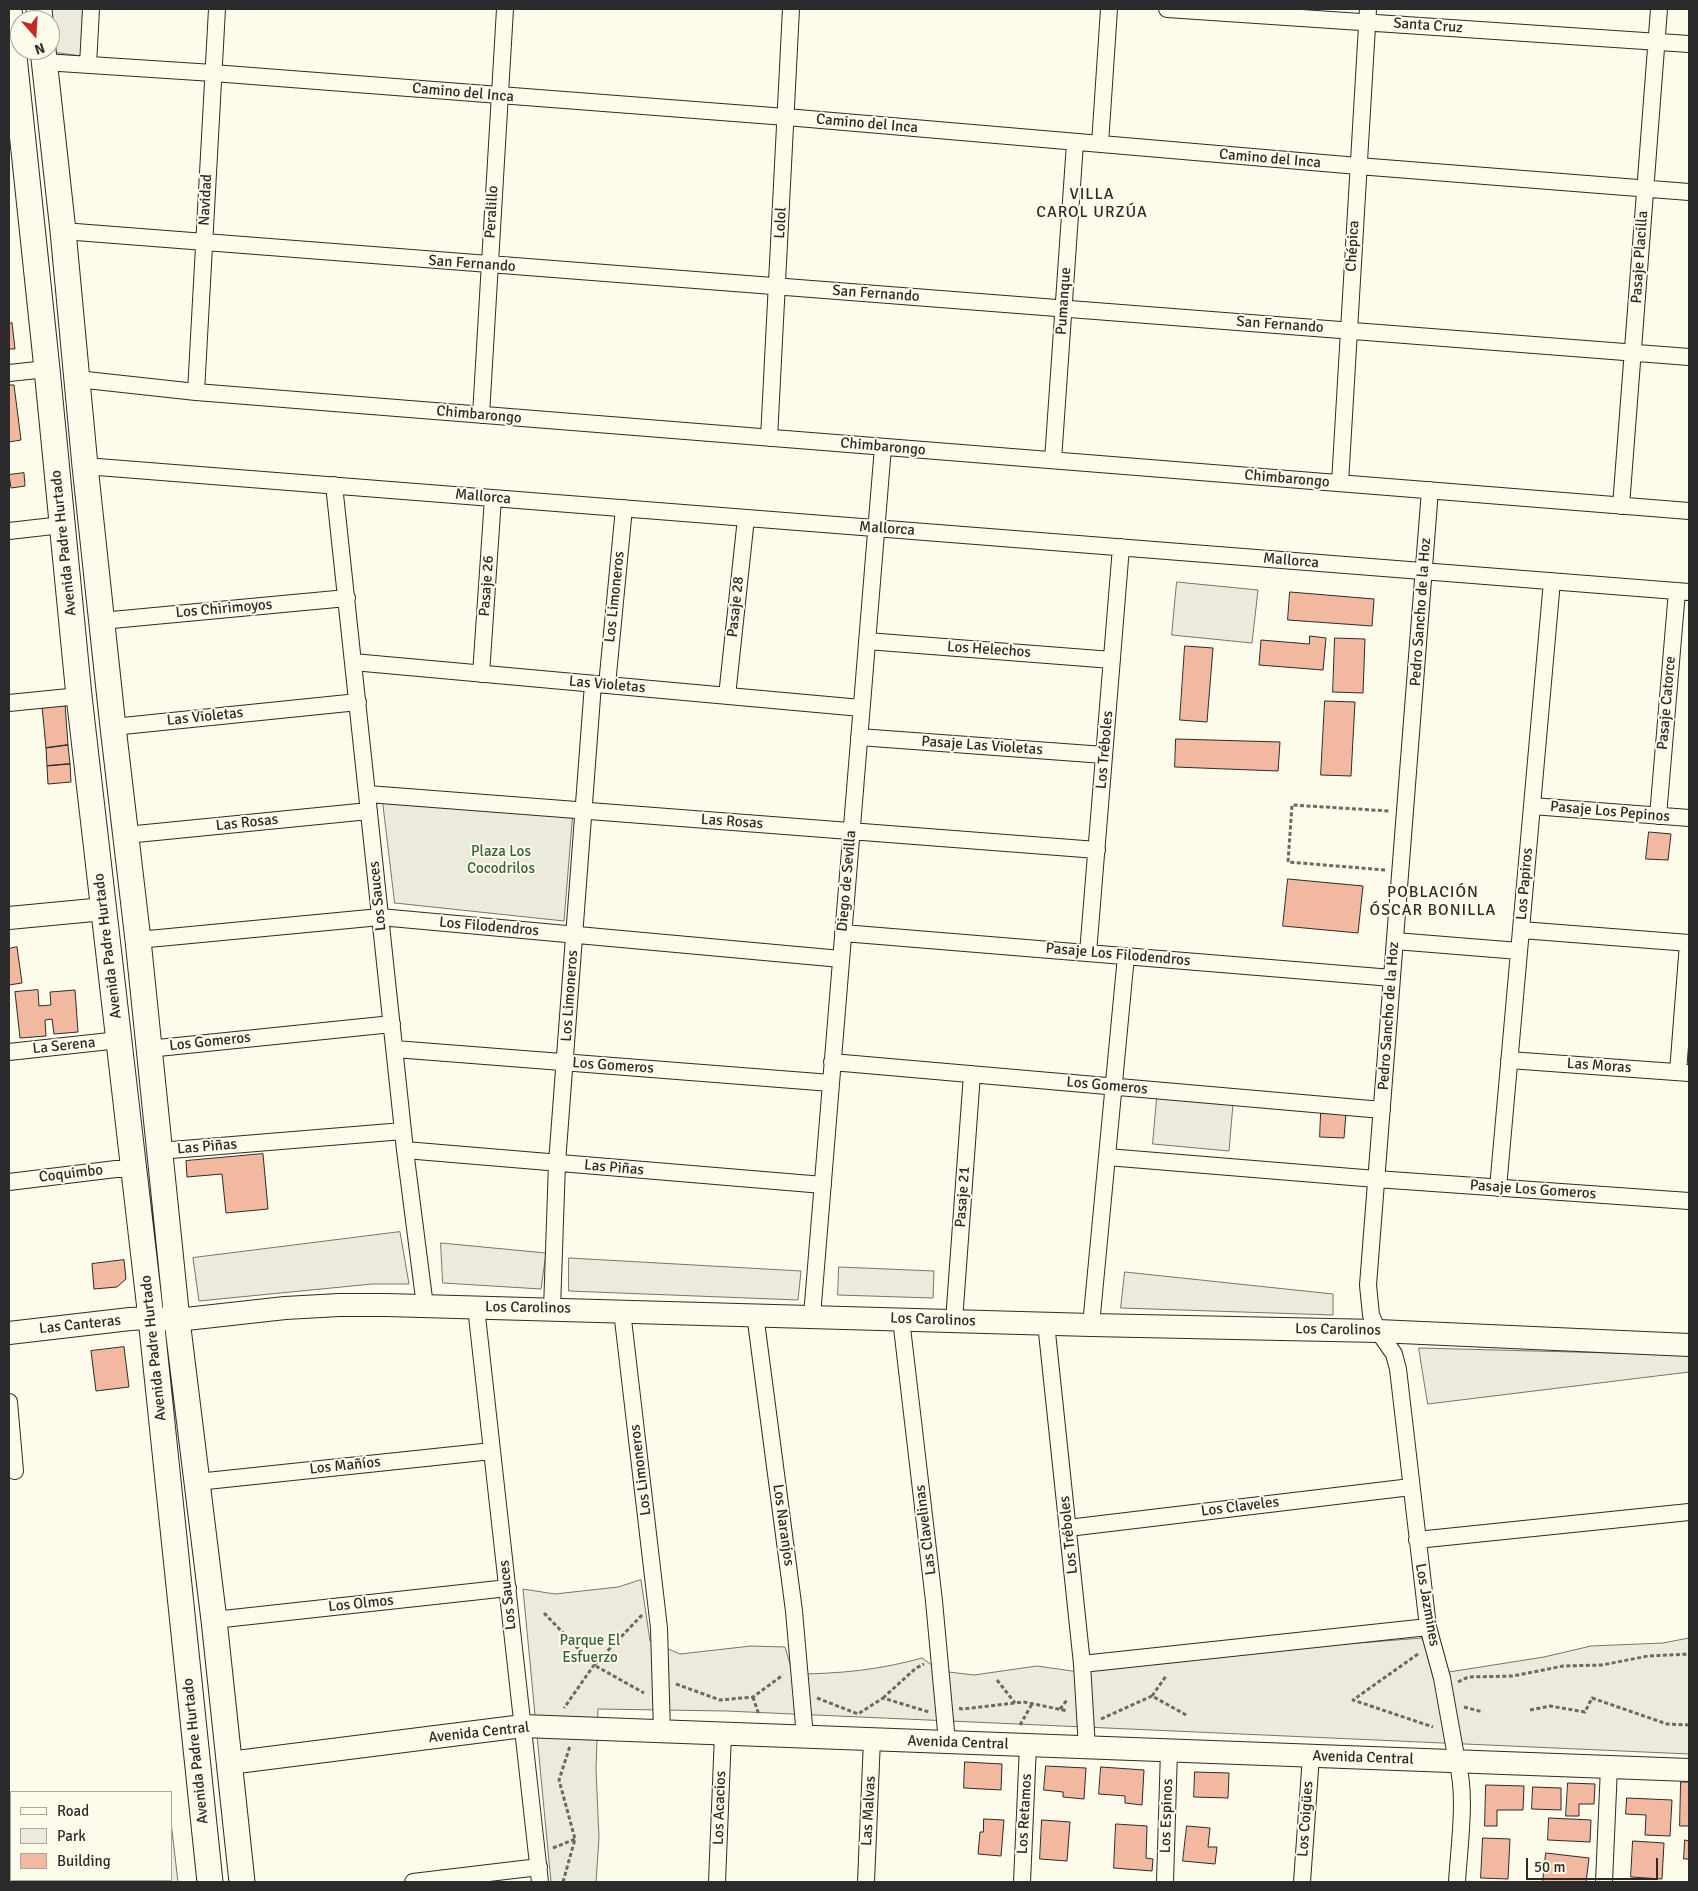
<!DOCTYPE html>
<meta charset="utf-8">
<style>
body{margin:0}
#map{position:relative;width:1698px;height:1891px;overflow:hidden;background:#fdfbea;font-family:Signika,sans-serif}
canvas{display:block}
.frame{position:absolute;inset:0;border:10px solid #2b2b2b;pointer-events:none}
.legend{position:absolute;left:10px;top:1791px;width:162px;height:90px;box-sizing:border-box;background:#fdfbea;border:1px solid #a9a89e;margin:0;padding:6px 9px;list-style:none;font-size:15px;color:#2b2b2b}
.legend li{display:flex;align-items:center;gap:10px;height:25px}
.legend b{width:25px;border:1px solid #a9a89e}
.north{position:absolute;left:10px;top:10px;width:50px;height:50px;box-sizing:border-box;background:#fdfbea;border:1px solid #a9a89e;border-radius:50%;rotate:161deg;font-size:14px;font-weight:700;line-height:20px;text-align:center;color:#2b2b2b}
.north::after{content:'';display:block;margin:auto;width:18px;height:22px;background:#c62828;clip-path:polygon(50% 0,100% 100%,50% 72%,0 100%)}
.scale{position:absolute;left:1526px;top:1858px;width:132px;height:22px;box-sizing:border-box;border:2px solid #2b2b2b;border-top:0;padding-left:6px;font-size:15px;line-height:18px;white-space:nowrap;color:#2b2b2b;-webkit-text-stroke:4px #fdfbea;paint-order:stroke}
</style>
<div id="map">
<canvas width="1698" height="1891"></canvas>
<div class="frame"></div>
<ul class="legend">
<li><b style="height:6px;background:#fdfbea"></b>Road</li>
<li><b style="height:14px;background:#ecebdb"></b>Park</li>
<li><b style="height:14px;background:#f2b8a0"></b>Building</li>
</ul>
<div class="north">N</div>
<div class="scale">50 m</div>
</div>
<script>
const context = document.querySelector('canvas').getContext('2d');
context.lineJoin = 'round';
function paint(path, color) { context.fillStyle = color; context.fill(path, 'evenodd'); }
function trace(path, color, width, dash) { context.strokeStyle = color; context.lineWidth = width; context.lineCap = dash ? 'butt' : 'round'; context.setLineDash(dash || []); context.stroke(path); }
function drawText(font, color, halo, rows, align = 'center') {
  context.font = font + ' Signika,sans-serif'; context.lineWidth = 4; context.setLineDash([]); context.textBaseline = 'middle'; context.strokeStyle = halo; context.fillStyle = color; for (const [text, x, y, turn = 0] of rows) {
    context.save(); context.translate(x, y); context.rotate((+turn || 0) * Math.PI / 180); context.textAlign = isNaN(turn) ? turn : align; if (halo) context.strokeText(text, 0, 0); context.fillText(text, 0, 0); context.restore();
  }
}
const green = new Path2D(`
 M49 9H84L81 56 52 52Z
 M1177 582 1258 590 1252 643 1172 635Z
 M383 802 573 811 564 921 395 903Z
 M1157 1098 1233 1104 1229 1151 1153 1144Z
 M400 1232 409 1284H372L199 1301 193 1258Z
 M441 1243 546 1253 541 1289 443 1283Z
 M569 1258 801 1271 798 1300 569 1291Z
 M839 1267 934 1271 933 1298 838 1295Z
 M1125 1272 1333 1294V1315L1121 1308Z
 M1419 1348 1689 1355V1372L1428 1404Z
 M641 1580 650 1641 680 1654 751 1646 785 1647 793 1674C838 1674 879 1670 922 1658L940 1671 974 1675 1037 1666 1072 1671 1191 1656 1422 1638 1436 1674 1544 1657 1591 1646 1663 1643 1689 1638V1754L726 1711 598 1709 596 1769 599 1838 596 1882H551L523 1589 555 1594 618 1587Z`);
paint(green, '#ecebdb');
trace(green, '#74746e', 1);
const parking = new Path2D(`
 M171 1822 178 1882H89V1880H171Z`);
paint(parking, '#eceadb');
trace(parking, '#74746e', 1);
const building = new Path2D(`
 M12 323 15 349H9V324Z
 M9 385H14L21 440 9 442Z
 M24 473 25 486 11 488 9 475Z
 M1290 592 1374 599 1372 626 1288 620Z
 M1310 636 1326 638 1323 670 1259 665 1261 640 1309 644Z
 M1335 638 1365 639 1363 693 1333 692Z
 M1185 646 1213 648 1207 722 1180 720Z
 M1325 701 1355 702 1351 776 1321 775Z
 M65 704 68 745 46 748 42 706Z
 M1176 739 1280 742 1278 771 1175 767Z
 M68 745 70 764 47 766 46 748Z
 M70 764 71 782 48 784 47 766Z
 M1649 832 1671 834 1668 860 1646 859Z
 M1288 879 1363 886 1358 933 1283 926Z
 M17 947 22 983 9 985V949Z
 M38 990 39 1006 51 1005 50 992 75 990 78 1032 54 1034 52 1019 45 1020 46 1036 20 1038 15 992Z
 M1321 1113 1346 1114 1344 1138 1320 1137Z
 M263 1154 268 1209 226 1213 222 1174 187 1177 186 1161Z
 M124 1260 126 1279 117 1287 94 1289 92 1264Z
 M124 1347 129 1387 96 1391 91 1351Z
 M965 1762 1002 1764 1001 1790 964 1788Z
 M1046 1766 1086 1768 1084 1799 1063 1797V1792L1044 1790Z
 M1101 1767 1144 1770 1142 1805 1125 1803V1796L1099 1794Z
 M1195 1772 1229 1773 1228 1798 1194 1797Z
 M1681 1782H1689V1826H1680Z
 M1568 1783 1595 1784 1594 1804H1579V1816H1566Z
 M1486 1785 1524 1786 1523 1810H1497V1826H1485Z
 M1533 1787 1561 1788V1810L1532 1809Z
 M1627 1798 1672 1800 1670 1836 1645 1835 1646 1815 1626 1814Z
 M1549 1818 1591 1820 1590 1842 1548 1840Z
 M984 1819 1004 1820 1001 1856 978 1854 980 1832H983Z
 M1042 1820 1070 1822 1067 1861 1040 1859Z
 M1116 1824 1147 1826 1146 1858 1153 1859 1152 1871 1114 1868Z
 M1187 1826 1210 1828 1208 1847H1217L1215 1864 1183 1861Z
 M1483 1838 1510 1839 1508 1879 1481 1878Z
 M1685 1840 1689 1841V1859H1684Z
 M1633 1841 1664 1843 1662 1879 1631 1877Z
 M1546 1853 1589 1858 1586 1882H1543Z`);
paint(building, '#f2b8a0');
trace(building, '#2b2b2b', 1);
const street = new Path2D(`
 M1167 9 1689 44
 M44 62 213 73 786 117 1358 166 1689 192
 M88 65 91 9
 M1100 144 1109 9
 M63 231 1689 357
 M9 373 47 369
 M77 379 196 392 1689 511
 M196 392 217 9
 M481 415 505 9
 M769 438 791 9
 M1053 460 1075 143
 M85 466 1689 592
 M1340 483 1368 9
 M334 485 405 1150 425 1306
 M1430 490 1368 1285 1371 1315 1378 1331 1394 1354 1398 1369 1428 1627 1442 1678 1457 1762C1467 1793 1459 1848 1457 1882
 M1621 506 1659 9
 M9 531 62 525
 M101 621 347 598
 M867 641 1112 660
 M353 662 861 708
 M481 674 493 498
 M607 685 624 508
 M727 696 746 518
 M9 703 79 696
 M113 727 358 702
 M859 737 1104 755
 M368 794 1097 850
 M1532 806 1689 818
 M1658 816 1677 591
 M126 835 369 811
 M1521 930 1689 943
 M843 933 1392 978
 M138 940 380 917 841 959
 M1395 941 1519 951
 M1088 953 1121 547
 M148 1049 392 1024
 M395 1049 831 1083
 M9 1052 119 1040
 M1509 1060 1689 1073
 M832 1062 1382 1110
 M1678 1072 1688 943
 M405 1150 823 1185
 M159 1151 403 1131
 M1107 1157 1376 1179 1689 1201
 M9 1182 116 1169H134
 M1498 1188 1552 581
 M476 1307 540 1882
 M552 1309 557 1163 593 684
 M622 1311 659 1628 662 1732
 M755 1314 794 1611 805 1737
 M812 1316 883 447
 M901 1319 934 1601 947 1742
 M954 1321 972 1074
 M1046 1323 1082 1664 1087 1748
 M1091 1325 1126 956
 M9 1402 15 1471
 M197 1482 492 1451
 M1068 1528 1411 1487
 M1417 1540 1689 1512
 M214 1620 508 1588
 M1082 1664 1428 1627
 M9 1868 11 1867
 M413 1882 539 1867
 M717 1882 723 1734
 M866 1882 872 1739
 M1022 1882 1028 1745
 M1165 1882 1169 1750
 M1302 1882 1311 1756
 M1604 1882 1609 1767`);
const secondary = new Path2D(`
 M9 918 104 909
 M9 1333 130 1319 151 1318 177 1320 285 1308 339 1305H386L1091 1325 1378 1331 1689 1345
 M229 1763 523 1726 1689 1770`);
const primary = new Path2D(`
 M9 9 47 369 79 696 151 1318 210 1882
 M39 9 40 20
 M43 50 63 231 85 466 113 727 138 940 177 1320 214 1620 242 1882`);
trace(street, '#2b2b2b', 18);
trace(secondary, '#2b2b2b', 24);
trace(primary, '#2b2b2b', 27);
trace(new Path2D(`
 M1385 870 1288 862 1292 805 1389 811
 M544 1613 594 1665 564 1708
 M642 1615 594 1665 644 1693
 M1418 1654 1353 1700 1433 1727
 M997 1680 1015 1703
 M1458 1682 1468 1677 1513 1676 1563 1666 1602 1665 1648 1656 1689 1654
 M676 1684 720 1700 753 1697 783 1675
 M1152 1696 1166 1676
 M753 1697 759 1715
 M817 1698 858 1714 883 1698 929 1712
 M883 1698 916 1668 924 1664
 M1464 1707 1483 1712
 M959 1708 962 1709 1024 1702 1068 1711
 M1060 1709 1067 1700
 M1530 1710 1550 1706 1585 1712 1592 1698 1667 1724 1689 1725
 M1101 1719 1152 1696 1188 1716
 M1020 1725 1032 1704
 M553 1848 575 1839
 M563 1882 575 1839 559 1780 570 1746`), '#6a6964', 3, [4, 2.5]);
trace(street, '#fdfbea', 16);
trace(secondary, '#fdfbea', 22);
trace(primary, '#fdfbea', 25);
drawText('15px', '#2b2b2b', '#fdfbea', [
 ["Santa Cruz",1428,26,4],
 ["Camino del Inca",463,93,5],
 ["Camino del Inca",867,124,5],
 ["Camino del Inca",1270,159,5],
 ["Navidad",206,200,-87],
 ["Peralillo",492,212,-87],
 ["Lolol",781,223,-87],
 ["Chépica",1353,246,-87],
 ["Pasaje Placilla",1640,257,-86],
 ["San Fernando",472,264,4],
 ["San Fernando",876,294,4],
 ["Pumanque",1064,301,-86],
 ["San Fernando",1280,325,4],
 ["Chimbarongo",479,415,5],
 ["Chimbarongo",883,447,5],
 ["Chimbarongo",1287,479,5],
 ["Mallorca",483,497,5],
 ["Mallorca",887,529,4],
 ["Avenida Padre Hurtado",64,543,-96],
 ["Mallorca",1291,561,5],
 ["Pasaje 26",487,586,-86],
 ["Los Limoneros",615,597,-84],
 ["Pasaje 28",736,607,-84],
 ["Los Chirimoyos",224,609,-5],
 ["Pedro Sancho de la Hoz",1421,612,-86],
 ["Los Helechos",989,650,4],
 ["Las Violetas",607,685,5],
 ["Pasaje Catorce",1667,703,-85],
 ["Las Violetas",205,717,-6],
 ["Pasaje Las Violetas",982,746,4],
 ["Los Tréboles",1105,750,-85],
 ["Pasaje Los Pepinos",1610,812,5],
 ["Las Rosas",732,822,4],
 ["Las Rosas",247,823,-6],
 ["Diego de Sevilla",847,881,-85],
 ["Los Papiros",1525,884,-85],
 ["Los Sauces",378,896,-96],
 ["Los Filodendros",489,927,5],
 ["Avenida Padre Hurtado",108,946,-97],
 ["Pasaje Los Filodendros",1118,955,5],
 ["Los Limoneros",570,996,-86],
 ["Pedro Sancho de la Hoz",1389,1016,-86],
 ["Los Gomeros",210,1042,-6],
 ["La Serena",64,1046,-6],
 ["Los Gomeros",613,1066,4],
 ["Las Moras",1599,1066,4],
 ["Los Gomeros",1107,1086,5],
 ["Las Piñas",207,1147,-5],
 ["Las Piñas",614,1168,5],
 ["Coquimbo",71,1174,-7],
 ["Pasaje Los Gomeros",1533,1190,4],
 ["Pasaje 21",963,1197,-86],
 ["Los Carolinos",528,1308,1],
 ["Los Carolinos",933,1320,2],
 ["Las Canteras",80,1325,-6],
 ["Los Carolinos",1338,1330,1],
 ["Avenida Padre Hurtado",154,1348,-96],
 ["Los Mañíos",345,1466,-6],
 ["Los Limoneros",641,1470,-97],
 ["Los Claveles",1240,1507,-7],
 ["Los Naranjos",783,1525,82],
 ["Las Clavelinas",926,1530,-97],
 ["Los Tréboles",1069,1535,-96],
 ["Los Sauces",508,1595,-96],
 ["Los Olmos",361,1604,-6],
 ["Los Jazmines",1427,1605,80],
 ["Avenida Central",479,1733,-6],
 ["Avenida Central",958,1743,2],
 ["Avenida Padre Hurtado",196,1751,-96],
 ["Avenida Central",1363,1758,2],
 ["Los Acacios",720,1808,-88],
 ["Las Malvas",869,1811,-87],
 ["Los Retamos",1025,1814,-87],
 ["Los Espinos",1167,1816,-88],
 ["Los Coigües",1306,1819,-86]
]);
drawText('15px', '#34623c', '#fdfbea', [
 ["Plaza Los",501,852],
 ["Cocodrilos",501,869],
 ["Parque El",590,1641],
 ["Esfuerzo",590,1658]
]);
context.letterSpacing = '1px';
drawText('16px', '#2b2b2b', '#fdfbea', [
 ["VILLA",1092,195],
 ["CAROL URZÚA",1092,213],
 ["POBLACIÓN",1433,893],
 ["ÓSCAR BONILLA",1433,911]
]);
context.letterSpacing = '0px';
</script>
